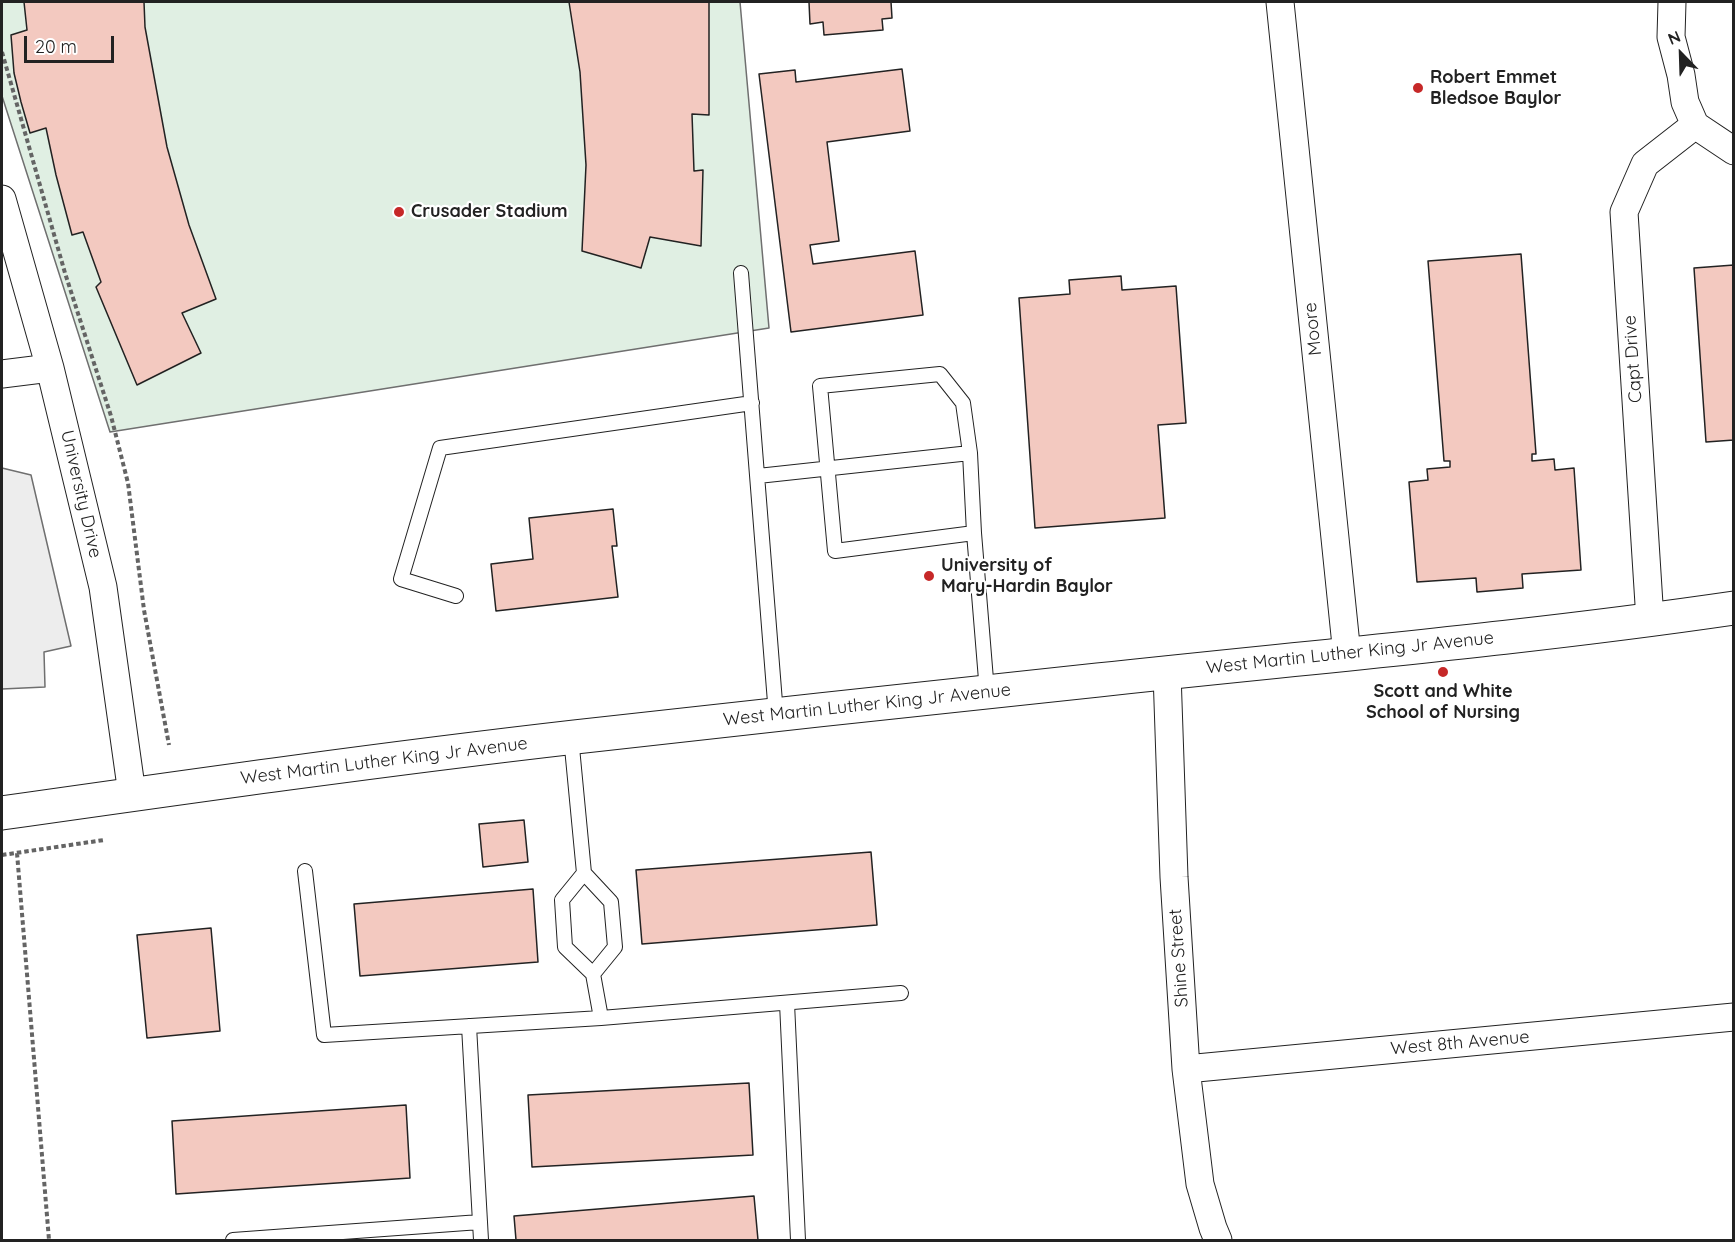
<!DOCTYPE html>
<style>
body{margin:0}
#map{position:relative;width:1735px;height:1242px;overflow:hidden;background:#fff;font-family:Quicksand,sans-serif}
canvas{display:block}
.frame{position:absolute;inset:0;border:3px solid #222;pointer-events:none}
.north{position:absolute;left:1651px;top:24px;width:60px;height:60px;-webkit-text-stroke:4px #fff;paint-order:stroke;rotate:337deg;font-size:16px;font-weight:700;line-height:24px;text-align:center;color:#222}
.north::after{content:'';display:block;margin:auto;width:21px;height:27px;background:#222;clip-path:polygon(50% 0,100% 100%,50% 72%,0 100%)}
.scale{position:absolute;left:24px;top:36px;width:90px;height:27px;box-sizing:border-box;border:3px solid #222;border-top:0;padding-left:8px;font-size:18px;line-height:21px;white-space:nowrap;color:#222;-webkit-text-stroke:4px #fff;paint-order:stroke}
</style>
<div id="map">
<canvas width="1735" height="1242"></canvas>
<div class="frame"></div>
<div class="north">N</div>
<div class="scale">20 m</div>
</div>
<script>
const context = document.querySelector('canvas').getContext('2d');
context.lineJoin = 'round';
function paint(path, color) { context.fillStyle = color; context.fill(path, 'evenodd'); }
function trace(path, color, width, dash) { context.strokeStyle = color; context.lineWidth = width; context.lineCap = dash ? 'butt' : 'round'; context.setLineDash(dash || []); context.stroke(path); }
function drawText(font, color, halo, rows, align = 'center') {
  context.font = font + ' Quicksand,sans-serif'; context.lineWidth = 4.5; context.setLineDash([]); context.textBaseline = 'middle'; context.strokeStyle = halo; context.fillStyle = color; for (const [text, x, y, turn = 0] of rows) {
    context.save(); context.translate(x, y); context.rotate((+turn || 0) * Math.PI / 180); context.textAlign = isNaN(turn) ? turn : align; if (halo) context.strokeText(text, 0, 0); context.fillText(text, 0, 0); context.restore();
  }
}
const green = new Path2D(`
 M2 2H740L769 328 110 432 2 96Z`);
paint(green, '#e0efe3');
trace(green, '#6f6f6f', 1.5);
const parking = new Path2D(`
 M2 466V468L31 475 71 646 44 652 45 687 2 689Z`);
paint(parking, '#ededed');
trace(parking, '#6f6f6f', 1.5);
const building = new Path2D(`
 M24 2H144L145 27 167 147 189 225 216 299 182 313 201 353 137 385 96 287 101 282 83 232 72 235 56 175 46 128 30 133 21 102 14 73 11 35 27 30Z
 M569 2H709V115L692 114 694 171 703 170 701 246 650 237 641 268 582 251 586 165 580 72Z
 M809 2H891L892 18 882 19 883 30 824 35 823 22 810 24Z
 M902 69 910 131 827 142 839 241 810 245 813 264 915 251 923 315 791 332 759 74 795 70 796 82Z
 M1521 254 1536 454H1532V461L1554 459 1555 470 1574 468 1581 570 1522 574 1523 588 1477 592 1476 578 1417 582 1409 482 1428 480 1427 469 1450 467V461H1444L1428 261Z
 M1734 265V440L1706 442 1694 268Z
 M1121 276 1122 290 1176 286 1186 423 1158 425 1165 518 1035 528 1019 298 1070 294 1069 280Z
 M613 509 617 546H612L618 597 496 611 491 564 533 559 529 518Z
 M524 820 528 862 483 867 479 824Z
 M871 852 877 925 642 944 636 870Z
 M533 889 538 962 360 976 354 904Z
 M211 928 220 1031 147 1038 137 935Z
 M749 1083 753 1155 532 1167 528 1095Z
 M406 1105 410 1178 176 1194 172 1121Z
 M754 1196 758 1240H516L514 1216Z`);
paint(building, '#f3c9c0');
trace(building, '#222', 1.5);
const service = new Path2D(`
 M741 273 776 715
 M758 476 970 453
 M974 533 835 551 820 386 940 374 963 403 970 453 974 533 987 692
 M456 596 401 579 440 448 752 403
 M571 737 584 873
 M305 871 324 1035 601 1018 901 993
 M584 873 611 902 615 947 593 974 565 947 562 900Z
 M593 974 601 1018
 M787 1003 798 1240
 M469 1026 481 1240
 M233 1240 480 1222`);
const minor = new Path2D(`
 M1280 2 1347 655
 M1672 2 1671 37 1681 75 1685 102 1695 125 1734 151
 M2 199 50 368 103 587 132 794
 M2 374 50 368
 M1650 620 1624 212 1645 164 1695 125
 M1167 673 1174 877 1186 1069 1200 1184 1213 1228 1218 1240
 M1186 1069 1734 1017`);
const tertiary = new Path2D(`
 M2 813C192 786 383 759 575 737 749 717 924 699 1098 680 1310 657 1522 639 1734 608`);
trace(service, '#222', 16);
trace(minor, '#222', 29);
trace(tertiary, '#222', 35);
trace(new Path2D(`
 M2 52 65 273 111 416 128 483 144 610 169 745
 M17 853 49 1240
 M2 855 104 840`), '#646464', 4, [4.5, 3]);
trace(service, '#fff', 14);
trace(minor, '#fff', 27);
trace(tertiary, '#fff', 33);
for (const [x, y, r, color] of [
 [1418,88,6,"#c62828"],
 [399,212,6,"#c62828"],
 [929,576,6,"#c62828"],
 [1443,672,6,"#c62828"]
]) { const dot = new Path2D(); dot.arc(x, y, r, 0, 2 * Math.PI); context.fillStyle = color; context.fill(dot); trace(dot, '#fff', 2); }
drawText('bold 18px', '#222', '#fff', [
 ["Robert Emmet",1430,78],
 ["Bledsoe Baylor",1430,99],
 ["Crusader Stadium",411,212],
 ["University of",941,566],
 ["Mary-Hardin Baylor",941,587],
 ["Scott and White",1443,692,"center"],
 ["School of Nursing",1443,713,"center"]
], 'left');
drawText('18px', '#222', '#fff', [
 ["Moore",1313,329,-96],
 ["Capt Drive",1633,359,-94],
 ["University Drive",81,494,77],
 ["West Martin Luther King Jr Avenue",1350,653,-6],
 ["West Martin Luther King Jr Avenue",867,705,-6],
 ["West Martin Luther King Jr Avenue",384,761,-7],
 ["Shine Street",1179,958,-94],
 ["West 8th Avenue",1460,1043,-5]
]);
</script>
